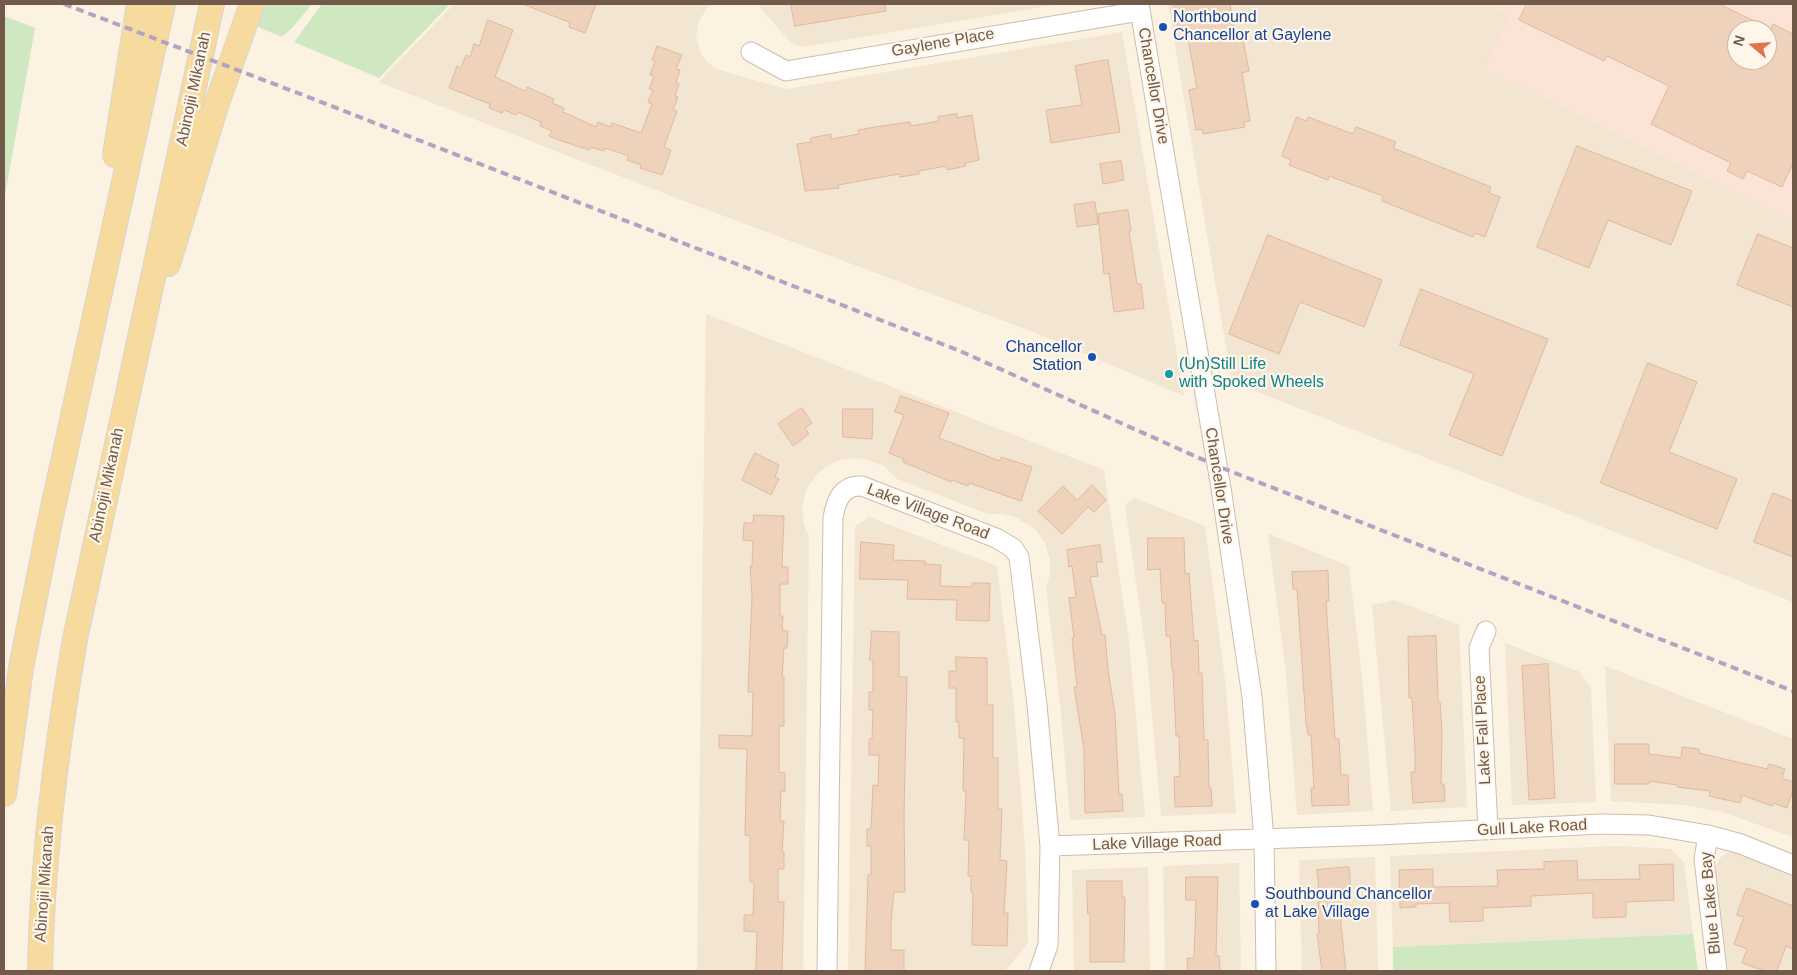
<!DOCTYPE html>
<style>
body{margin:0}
#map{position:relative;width:1797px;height:975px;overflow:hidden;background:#fbf2e2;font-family:Helvetica,sans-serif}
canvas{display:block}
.frame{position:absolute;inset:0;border:5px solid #715a4a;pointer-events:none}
.north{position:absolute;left:1727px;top:20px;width:50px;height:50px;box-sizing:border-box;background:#fef6e8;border:1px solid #c6b8a9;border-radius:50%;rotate:288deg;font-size:14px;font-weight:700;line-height:20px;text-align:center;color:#715a4a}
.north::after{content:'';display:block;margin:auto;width:18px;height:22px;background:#e0744c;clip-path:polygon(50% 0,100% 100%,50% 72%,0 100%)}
</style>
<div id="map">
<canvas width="1797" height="975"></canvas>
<div class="frame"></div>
<div class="north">N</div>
</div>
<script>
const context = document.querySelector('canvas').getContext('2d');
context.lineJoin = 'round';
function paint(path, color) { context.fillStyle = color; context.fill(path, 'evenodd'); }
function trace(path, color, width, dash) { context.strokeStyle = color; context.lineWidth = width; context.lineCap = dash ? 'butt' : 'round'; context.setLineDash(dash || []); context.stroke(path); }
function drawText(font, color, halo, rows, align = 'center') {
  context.font = font + ' Helvetica,sans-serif'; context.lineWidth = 4.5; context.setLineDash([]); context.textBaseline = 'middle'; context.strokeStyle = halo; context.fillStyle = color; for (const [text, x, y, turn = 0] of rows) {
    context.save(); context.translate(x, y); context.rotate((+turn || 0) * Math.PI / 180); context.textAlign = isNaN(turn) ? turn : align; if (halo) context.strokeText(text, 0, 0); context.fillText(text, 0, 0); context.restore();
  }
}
paint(new Path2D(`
 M454 4H714L708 7 699 21 696 38 701 54 707 62 716 69 786 89 1122 32 1184 396 1041 335 676 198 379 82Z
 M757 4H1060L803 47 791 43Z
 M1168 4H1488L1510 15 1485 70 1793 219V602L1232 382Z
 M706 314 1104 470 1129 641 1145 817 1070 820 1060 703 1046 587 1050 574V560L1045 543 1035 529 1015 517 1002 514H988L897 479 884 466 868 460 854 458 840 460 828 465 817 474 806 490 802 509 804 524 809 538 803 971H697Z
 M1134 498 1205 526 1226 688 1236 813 1161 816 1147 659 1125 505Z
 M869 517 997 566 1014 706 1025 847 1028 943 1005 971H848L855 526Z
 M1268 534 1349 566 1363 686 1373 811 1297 815 1286 673Z
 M1395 600 1459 625 1467 807 1391 811 1372 605Z
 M1505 643 1580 672 1591 688 1596 802 1512 805Z
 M1605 666 1793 739V837L1722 812 1685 805 1611 801Z
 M1617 846 1671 849 1684 862 1693 934 1393 947 1390 856Z
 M1737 852 1793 874V971H1728L1715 868 1720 858 1727 853Z
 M1375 857 1378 971H1302L1299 860Z
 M1239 863 1241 971H1165L1163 866Z
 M1148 867 1150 971H1074L1072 870Z`), '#f2e5d1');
paint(new Path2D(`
 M1488 4H1793V219L1484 70 1510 15ZM1737 30H1767V60H1737Z`), '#fbe3d6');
paint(new Path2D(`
 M266 4H312L293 27 282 37 256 26Z
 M322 4H450L379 78 294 42Z
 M4 16 35 28 4 201V221Z
 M1693 934 1698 971H1393V947Z`), '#cfe8c2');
const building = new Path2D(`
 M523 4H596L585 33 569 27 570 23Z
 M791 4H885L886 11 795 26Z
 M1174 4H1230L1235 31 1241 30 1249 71 1242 73 1250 121 1244 122 1245 127 1203 134 1202 129 1196 130 1189 90 1197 88 1187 33H1185L1184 30 1179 31Z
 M1527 4H1719L1771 29 1773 24 1793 34V163L1782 187 1747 171 1743 179 1727 171 1731 163 1651 124 1669 86 1607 56 1604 61 1519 20ZM1737 30H1767V60H1737Z
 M488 20 513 30 495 77 525 91 527 87 554 99 552 103 564 108 563 112 596 127 598 122 611 127 612 123 641 133 652 104 648 102 653 90 649 89 654 76 650 75 655 61 652 60 657 46 682 55 676 69 680 70 676 82 679 84 675 96 678 97 673 110 677 111 664 147 671 150 662 175 640 168 641 165 627 160 629 156 605 148 604 151 591 147 590 150 564 142 549 136 552 131 540 126 541 122 518 112 516 115 504 110 502 113 489 108 490 104 449 88 457 66 461 68 466 55 470 57 474 44 479 46Z
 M1108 60 1120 132 1051 143 1046 110 1082 105 1075 66Z
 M957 114V118L972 115 979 160 965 163 966 166 947 170 946 166 919 171V174L900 177 899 174 838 185 839 188 805 191 797 144 811 142V138L831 134V139L859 134 858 130 875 127 910 122 911 126 939 121 938 117Z
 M1297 117 1306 121 1308 117 1353 134 1356 127 1396 142 1393 148 1491 187 1489 193 1500 197 1485 237 1475 233 1473 237 1382 201 1383 196 1329 176 1328 180 1289 165 1291 160 1282 156Z
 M1577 146 1692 191 1671 245 1608 220 1589 268 1537 247Z
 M1121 161 1124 180 1103 184 1100 164Z
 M1095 202 1098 224 1077 227 1074 205Z
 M1128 210 1131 231H1129L1137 284H1141L1144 308 1114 312 1109 273 1104 274 1098 214Z
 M1758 234 1793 248V307L1737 285Z
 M1268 235 1382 280 1364 327 1300 302 1279 354 1229 334Z
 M1421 289 1548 339 1502 456 1449 435 1474 374 1400 345Z
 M1648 363 1697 382 1669 452 1737 479 1717 529 1601 483Z
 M901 396 949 413 939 438 1000 461 1001 457 1032 467 1021 501 969 483 968 486 952 480 951 482 903 462 904 459 889 453 904 415 895 412Z
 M802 408 812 423 805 428 809 434 793 446 778 424Z
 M843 409H873L872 439 843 437Z
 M755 453 779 465 775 477 779 479 771 495 742 480Z
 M1092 485 1106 500 1094 512 1088 507 1062 534 1038 511 1063 486 1077 500Z
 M1773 493 1793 501V557L1754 542Z
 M754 515 784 516 782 567H788V584H780V616H783L782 630 788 631 787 648H784L782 676 784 677V726H779V772L785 773V791H781L780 821H784L782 852H784V869H778V902H784L782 971H756L757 932 744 931V915H753L754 882H750V836L745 835 747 749 719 748V735L752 736 753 692H748L752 596 750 566H752L753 541 743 540 744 523H753Z
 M1148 538H1184L1185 574 1189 573 1194 641 1198 640 1199 673H1202L1204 740H1208L1209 788H1211L1212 806 1175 807 1174 777 1180 776 1179 736H1176L1173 670H1172L1170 636H1166L1165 603H1162L1160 569 1148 570Z
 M861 542 894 545 893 560 925 561V564L941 565 940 586 972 587V583H990L989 621 956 620 957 600 907 599 908 580 860 579Z
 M1100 545 1102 562H1096L1098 576 1090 577 1102 635H1105L1108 670 1115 714 1119 794H1122L1123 811 1085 813 1084 749 1074 687H1077L1072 638H1074L1069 598 1076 597 1072 566 1069 567 1067 550Z
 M1328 571 1329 601H1326L1335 739H1339L1341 775H1348L1349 805 1312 806 1311 788H1314L1311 735H1308L1306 722 1297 589H1293L1292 572Z
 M872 631 899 632V677H907L904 814 905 892H894L891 921V950H904V971H865L868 875H871V846H867V829H871L873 785 878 786 879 755H869V739H872L873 710H869V692H873V660H870Z
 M1436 636 1438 702H1440L1442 731 1441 784H1444L1445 801 1413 803 1411 772H1415V751L1412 698H1409L1408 637Z
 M956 657 987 658V705H993V758H998V809H1002L1000 860 1007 861 1004 913H1008L1007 946 972 945 973 892H971V876H968L969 840H964L966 791H963L964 738H959V722H956V688H949V671H956Z
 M1548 664 1555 798 1529 800 1522 666Z
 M1615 744H1649V754L1681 758 1682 747 1699 749V753L1767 769 1769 764 1785 769 1782 778 1793 782V790L1787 808 1773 803 1772 806 1742 795 1740 803 1709 796 1710 791 1677 787V785L1649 781V784H1615Z
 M1577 861 1578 880 1640 879 1639 865 1673 864 1674 900 1626 902V917L1593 918V893L1531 896V906L1483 908V921L1450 922 1449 903 1416 904V907L1400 908 1399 870 1433 869V887L1498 886 1497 870 1544 869V862Z
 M1349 867 1351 890 1340 891 1341 926 1346 971H1322L1317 934H1319L1318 901H1320L1317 870Z
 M1186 877H1218L1216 956H1219L1220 971H1188L1187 958H1194L1196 900H1186Z
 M1087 881H1122V897H1125L1124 962H1090V913L1088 914Z
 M1747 888 1793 906V949L1786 946 1777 971H1765L1742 963 1747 949 1734 944 1744 917 1737 915Z`);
paint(building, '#efd2bb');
trace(building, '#e1ba9c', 1);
const minor = new Path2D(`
 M1139 4 1221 488 1252 697 1264 839 1266 971
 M751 52 786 71 1140 11
 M1486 631 1479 648 1488 830
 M1708 835 1704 859 1717 971
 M827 971 833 518C836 500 842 485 862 486L996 538 1013 548 1019 557 1037 705 1050 846 1380 835 1601 824 1649 825 1708 835 1741 844 1793 865
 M1039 971 1048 945 1050 846`);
const major = new Path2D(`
 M115 155 139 4
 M168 264 216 106 252 4
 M4 794 21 668 49 526 163 4
 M40 971C42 859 56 749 75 639L212 4`);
trace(minor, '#cebdac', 21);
trace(major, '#dad4d0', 26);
trace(minor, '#fff', 19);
trace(major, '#f7da9d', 24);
trace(new Path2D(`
 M64 4 303 95 960 351 1217 466 1793 691`), '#b5a2c3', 4, [8, 5]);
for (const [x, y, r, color] of [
 [1163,27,5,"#1a4fb4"],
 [1092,357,5,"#1a4fb4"],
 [1169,374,5,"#0f9aa8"],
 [1255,904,5,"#1a4fb4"]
]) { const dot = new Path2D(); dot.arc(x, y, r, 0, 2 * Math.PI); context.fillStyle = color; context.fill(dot); trace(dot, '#fef6e8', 2); }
drawText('16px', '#164399', '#fef6e8', [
 ["Northbound",1173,18],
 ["Chancellor at Gaylene",1173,36],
 ["Chancellor",1082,348,"right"],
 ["Station",1082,366,"right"],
 ["Southbound Chancellor",1265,895],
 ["at Lake Village",1265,913]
], 'left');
drawText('16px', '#715a4a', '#fef6e8', [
 ["Gaylene Place",943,43,-10],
 ["Chancellor Drive",1153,86,80],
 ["Abinojii Mikanah",194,89,-78],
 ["Abinojii Mikanah",107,485,-78],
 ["Chancellor Drive",1219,486,81],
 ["Lake Village Road",928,512,21],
 ["Lake Fall Place",1483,730,-93],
 ["Gull Lake Road",1532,828,-3],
 ["Lake Village Road",1157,843,-2],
 ["Abinojii Mikanah",45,884,-86],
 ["Blue Lake Bay",1711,903,-95]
]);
drawText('16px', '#0d838f', '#fef6e8', [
 ["(Un)Still Life",1179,365],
 ["with Spoked Wheels",1179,383]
], 'left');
</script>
